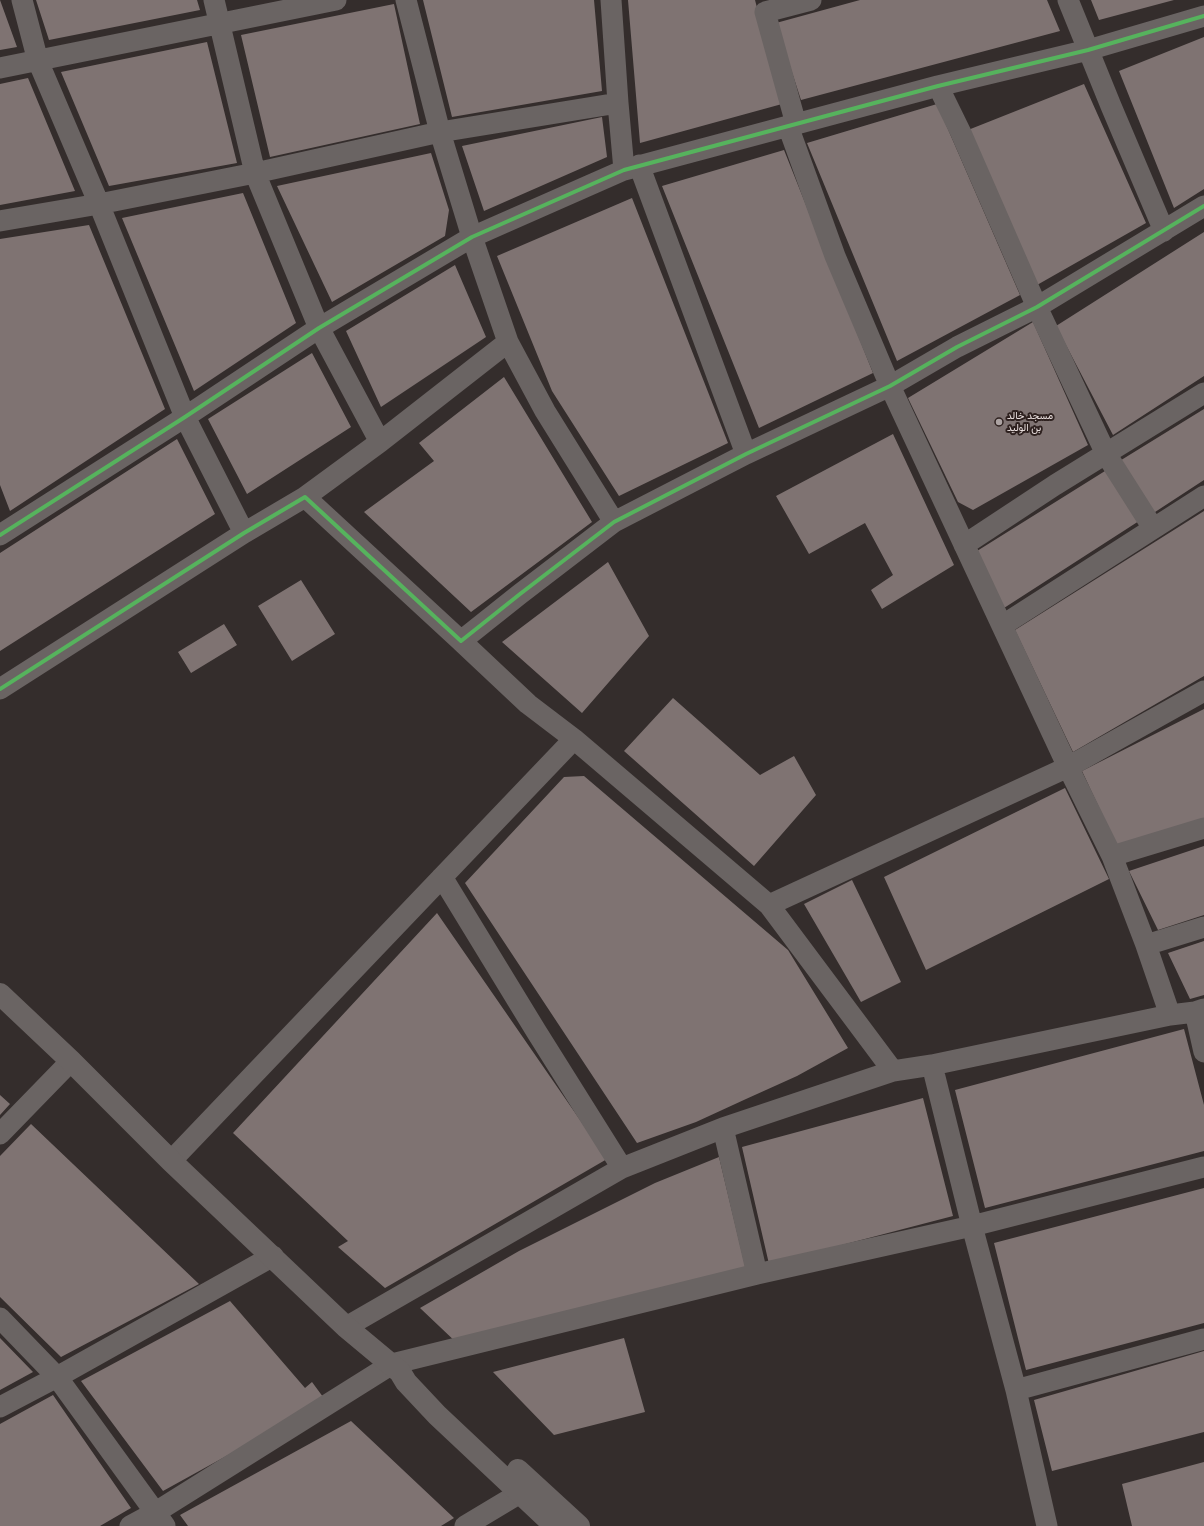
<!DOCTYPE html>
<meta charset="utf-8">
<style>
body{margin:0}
canvas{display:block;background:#342d2c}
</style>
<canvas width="1204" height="1526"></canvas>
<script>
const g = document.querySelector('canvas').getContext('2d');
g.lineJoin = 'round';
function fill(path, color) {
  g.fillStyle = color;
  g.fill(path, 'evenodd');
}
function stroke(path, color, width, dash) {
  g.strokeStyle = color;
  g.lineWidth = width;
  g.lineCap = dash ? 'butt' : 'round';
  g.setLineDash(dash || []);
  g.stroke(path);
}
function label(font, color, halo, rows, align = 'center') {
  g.font = font + ' "DM Sans",Vazirmatn,sans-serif';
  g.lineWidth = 4;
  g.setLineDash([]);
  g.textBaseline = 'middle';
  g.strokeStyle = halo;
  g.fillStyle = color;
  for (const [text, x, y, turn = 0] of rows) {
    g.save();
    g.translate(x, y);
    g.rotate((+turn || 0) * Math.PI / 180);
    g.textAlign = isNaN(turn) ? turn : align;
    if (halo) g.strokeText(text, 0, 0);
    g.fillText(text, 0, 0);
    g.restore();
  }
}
const building = new Path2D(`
 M0,0L17,47L0,50Z
 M36,0H197L200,10L49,40Z
 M423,0H594L602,91L452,117Z
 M628,0H755L782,104L640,143Z
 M860,0H1047L1060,31L801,100L776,23Z
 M1091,0H1174L1099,20Z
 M394,4L420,124L270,157L241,35Z
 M1204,37V189L1174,208L1119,71Z
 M207,42L237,163L109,186L61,72Z
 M28,78L75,191L0,205V84Z
 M1084,84L1146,223L1037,285L968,130Z
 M937,104L1020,295L897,361L807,143Z
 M602,117L607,157L484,211L462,146Z
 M784,150L873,373L759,428L662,186Z
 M431,153L449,210L445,236L332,302L277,186Z
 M243,193L296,323L194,391L122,218Z
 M632,198L728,443L619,496L552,391L497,256Z
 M89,225L165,409L10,511L0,485V239Z
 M1204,232V376L1113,435L1056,326Z
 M455,265L486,337L381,407L346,331Z
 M1033,322L1088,445L973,510L958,502L908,398Z
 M312,353L351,427L247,494L208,419Z
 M504,377L592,522L471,612L364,512L434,461L419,443Z
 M1204,409V480L1152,514L1118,462Z
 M893,434L954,565L882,609L871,590L893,575L865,523L809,554L776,496Z
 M177,439L215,514L0,651V553Z
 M1105,471L1139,521L1004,608L977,551Z
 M1204,511V676L1073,752L1015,630Z
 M608,562L649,636L582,713L502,642Z
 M301,580L335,634L292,661L258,606Z
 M224,624L237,645L191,673L178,652Z
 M673,698L760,775L794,756L816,795L754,866L624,751Z
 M1204,709V819L1117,846L1082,771Z
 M584,776L788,950L848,1048L797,1076L746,1099L696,1122L637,1143L465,883L564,777Z
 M1065,788L1109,879L926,970L884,877Z
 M1204,846V915L1158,930L1129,871Z
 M852,880L901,982L861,1002L804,904Z
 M437,913L607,1159L385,1288L338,1247L348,1241L233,1133Z
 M1204,941V995L1190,999L1168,953Z
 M1184,1029L1204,1105V1151L985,1208L955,1090Z
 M0,1095L10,1104L0,1115Z
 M923,1098L953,1216L769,1264L742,1147Z
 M31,1124L199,1284L61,1357L0,1297V1156Z
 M719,1157L746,1270L459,1345L420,1308L519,1251L655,1183Z
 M1204,1188V1323L1026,1370L994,1243Z
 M230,1301L305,1388L312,1382L326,1401L163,1491L81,1381Z
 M0,1338L33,1372L0,1390Z
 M624,1338L645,1412L554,1435L493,1372Z
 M1204,1351V1432L1052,1471L1034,1400Z
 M53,1395L131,1508L100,1526H0V1424Z
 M351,1421L454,1518L441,1526H188L180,1515Z
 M1204,1462V1526H1132L1122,1484Z`);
const street = new Path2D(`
 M22,0L38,61L99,204L185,417L244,533
 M214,0L255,173L319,328L380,442
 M406,0L440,132L472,237L508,342L545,411L614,522
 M611,0L618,103L624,170
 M1068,0L1111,106L1164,231
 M0,68L336,0
 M938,86L961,133L1037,307L1106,454L1153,528
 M796,124L765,12L811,0
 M788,126L835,256L890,386L1068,767L1112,856L1146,945L1170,1015
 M639,165L746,454
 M0,221L99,204L255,173L440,132L618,103
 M305,497L380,442L508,342
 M0,535L185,417L319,328L472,237L624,170L938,86L1088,50L1204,16
 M964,545L1055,485L1204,393
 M1003,625L1204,496
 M0,689L244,533L305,497L461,641L520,594L614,522L746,454L890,386L957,347L1037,307L1204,206
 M574,739L769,905
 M1112,856L1204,828
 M442,877L536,1031L622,1168
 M1146,945L1204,927
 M1195,1012L1204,1052
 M932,1065L972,1226L1016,1390L1047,1526
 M893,1071L769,905L1068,767L1204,691
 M723,1128L757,1274
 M0,1134L71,1061
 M171,1161L574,739L528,704L461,641
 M0,1318L57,1377L165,1526
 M346,1327L622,1168L723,1128L893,1071L932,1065L1170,1015L1195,1012L1204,1009
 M1016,1390L1204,1339
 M0,1407L57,1377L273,1256
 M130,1526L156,1512L392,1364L757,1274L972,1226L1204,1167
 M465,1526L520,1493`);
const secondary = new Path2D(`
 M0,994L71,1061L171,1161L346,1327L400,1372L406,1382L437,1415L555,1526
 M518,1470L579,1526`);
const cycleway = new Path2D(`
 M0,535L185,417L319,328L472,237L624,170L938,86L1088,50L1204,16
 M0,689L244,533L305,497L461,641L520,594L614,522L746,454L890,386L957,347L1037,307L1204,206`);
const markers = [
 [999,422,4,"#aca3a2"]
];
const poiNames = [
 ["مسجد خالد",1007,416],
 ["بن الوليد",1007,428]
];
fill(building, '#7f7372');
stroke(street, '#6a6463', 21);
stroke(secondary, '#6a6463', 22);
stroke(cycleway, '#56b35d', 4);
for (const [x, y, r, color] of markers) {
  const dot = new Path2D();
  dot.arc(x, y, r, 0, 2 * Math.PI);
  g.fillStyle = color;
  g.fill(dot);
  stroke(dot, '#2e211f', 1.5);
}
label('10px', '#ece2e1', '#2e211f', poiNames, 'left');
</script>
